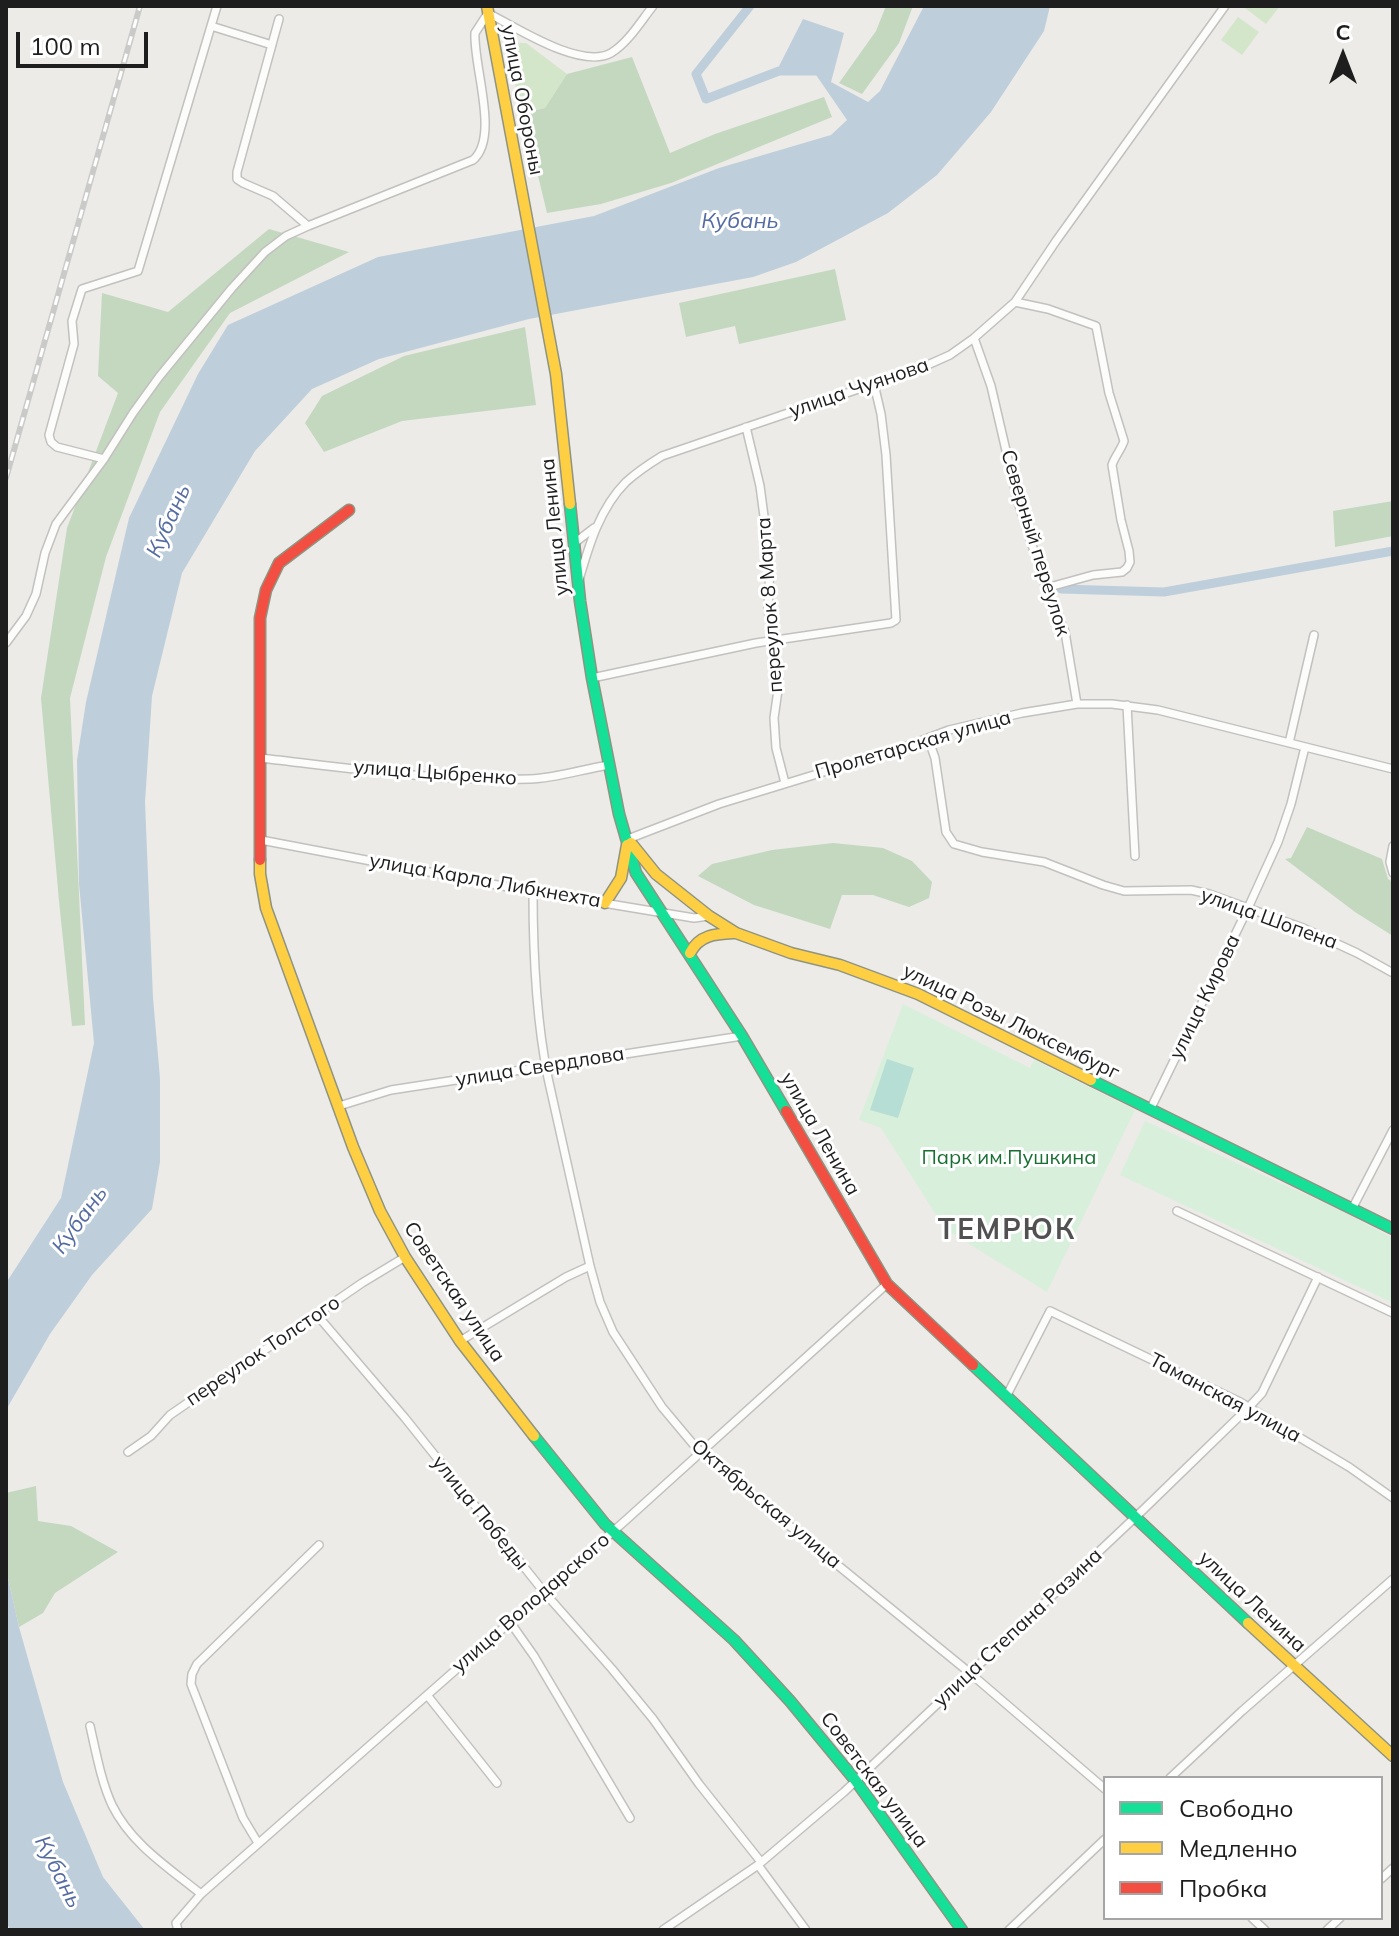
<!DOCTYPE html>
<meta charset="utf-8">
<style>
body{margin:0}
#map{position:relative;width:1399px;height:1936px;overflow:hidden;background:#ecebe7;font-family:Mulish,sans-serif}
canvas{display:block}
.frame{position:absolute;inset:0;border:8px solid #1e1e1e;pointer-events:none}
.legend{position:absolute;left:1103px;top:1776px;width:280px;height:144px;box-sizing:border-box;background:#fff;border:2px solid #a5a5a5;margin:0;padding:10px 14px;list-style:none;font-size:24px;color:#1e1e1e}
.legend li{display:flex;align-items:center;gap:16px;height:40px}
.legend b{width:40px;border:2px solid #a5a5a5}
.north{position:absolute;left:1303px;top:16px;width:80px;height:80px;-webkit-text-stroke:6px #fff;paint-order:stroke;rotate:0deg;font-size:22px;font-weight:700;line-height:32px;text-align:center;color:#1e1e1e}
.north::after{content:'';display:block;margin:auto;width:28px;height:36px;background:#1e1e1e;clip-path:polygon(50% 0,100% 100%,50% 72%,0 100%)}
.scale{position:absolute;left:16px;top:32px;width:132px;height:36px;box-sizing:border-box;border:4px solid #1e1e1e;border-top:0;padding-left:10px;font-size:24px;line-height:28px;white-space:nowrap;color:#1e1e1e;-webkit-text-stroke:6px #fff;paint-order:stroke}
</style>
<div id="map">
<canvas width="1399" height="1936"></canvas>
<div class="frame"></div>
<ul class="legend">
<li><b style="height:10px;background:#16e098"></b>Свободно</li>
<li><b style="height:10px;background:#ffcf43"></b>Медленно</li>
<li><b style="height:10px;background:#f24e42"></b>Пробка</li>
</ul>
<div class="north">С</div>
<div class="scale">100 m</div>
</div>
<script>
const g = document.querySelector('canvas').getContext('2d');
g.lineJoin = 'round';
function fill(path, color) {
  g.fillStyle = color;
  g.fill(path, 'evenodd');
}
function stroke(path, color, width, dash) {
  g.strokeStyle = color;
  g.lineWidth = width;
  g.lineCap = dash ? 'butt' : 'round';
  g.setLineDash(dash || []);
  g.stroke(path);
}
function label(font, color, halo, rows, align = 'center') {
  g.font = font + ' Mulish,sans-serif';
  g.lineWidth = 6;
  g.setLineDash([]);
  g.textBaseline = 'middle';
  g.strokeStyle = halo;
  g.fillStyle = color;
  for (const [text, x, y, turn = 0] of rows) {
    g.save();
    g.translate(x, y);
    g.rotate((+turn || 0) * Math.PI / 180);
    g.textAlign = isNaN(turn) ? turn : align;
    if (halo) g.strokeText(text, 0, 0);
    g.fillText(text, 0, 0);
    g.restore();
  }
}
const grass = new Path2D(`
 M1246,6H1280L1266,24L1245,8Z
 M1238,17L1259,32L1242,55L1221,40Z
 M504,43H526L567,74L545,108L523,113Z`);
const forest = new Path2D(`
 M886,6H913L899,43L862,94L839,83L876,31Z
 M632,57L670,153L715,134L824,97L832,117L671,183L601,204L547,213L523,113L545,108L567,74Z
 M269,229L349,252L230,313L160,412L106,557L70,698L85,1025L72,1026L59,901L41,698L67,528L118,393L98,376L102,293L168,312Z
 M835,269L846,320L739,344L735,326L686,337L679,303Z
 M525,327L536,405L402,421L324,452L305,423L322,396L404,356Z
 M1393,501V536L1335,547L1333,511Z
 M1307,827L1382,859L1388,879L1393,882V936L1355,912L1285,859L1291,858Z
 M833,843L883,848L912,861L932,882L929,898L909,907L873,895H842L830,929L754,905L698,876L712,864L772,850Z
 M36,1486L38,1521L71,1526L118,1552L55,1593L43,1613L19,1627L6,1569V1493Z`);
const park = new Path2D(`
 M903,1004L1030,1068L1034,1060L1135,1110L1047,1292L945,1229L881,1128L859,1120Z
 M1145,1121L1337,1209L1393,1238V1303L1120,1175Z`);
const pitch = new Path2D(`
 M887,1059L914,1068L898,1118L870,1110Z`);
const water = new Path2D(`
 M924,6H1050L1044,31L991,112L937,175L888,213L796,262L753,277L529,319L379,359L312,389L255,451L182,573L152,696L145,802L153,998L160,1078V1162L152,1209L92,1275L50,1334L6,1410V1283L61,1198L94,1043L79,884L77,760L86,702L129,518L198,374L228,325L378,257L594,216L719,168L831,135L847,120L814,72H776L803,19L844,33L831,82L868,102L880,91Z
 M6,1569L19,1627L63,1782L103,1877L145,1930H11L6,1923Z`);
const canal = new Path2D(`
 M750,6L696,74L706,99L779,71H816
 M1061,589L1164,592L1393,551`);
const street = new Path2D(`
 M279,19L237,172V179L243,183L273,196L308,226
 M211,26L272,45
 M1015,302L1048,309L1096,326L1109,393L1124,441C1121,450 1115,456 1112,465L1121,520L1129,551L1130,562L1127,568L1122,572L1093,575L1046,588
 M974,338L991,386L1018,502L1046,588L1065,632L1077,704
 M746,427L760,486L767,539L770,566L768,609L779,683L774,718L776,748L785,783
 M104,459L57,447L51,442L49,435L74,344L72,321L82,289L138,271L217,6
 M573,544L594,528
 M579,580C589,545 600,508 626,482C637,472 649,464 662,456L923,367L950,355L974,338L1015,302L1056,241L1225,6
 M6,643L26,616L36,594L45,553L56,524L104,459L133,413L159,377L232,288L265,252L286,236L308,226L473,160C500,137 473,66 475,33L488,13C515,27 581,70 611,53C628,43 641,21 653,6
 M592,678L756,643L891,623L896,620L886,455L881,414L874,384
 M1127,705L1135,856
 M928,738L935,758L946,832L954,844L982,852L1044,862L1103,885L1124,891L1191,890L1209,894L1303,928L1357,953L1393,973
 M1289,743L1314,635
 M260,758C349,768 440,782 530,779C557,778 583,769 609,765
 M628,839L719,804L902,748L949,730L1022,713L1077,704H1112L1158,710L1393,769
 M261,840L513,888L694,918L709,916
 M1393,846L1390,862L1393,873
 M533,891C533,952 536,1019 548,1078L590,1266L600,1302L613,1332L662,1407L693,1444L710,1461L970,1673L1105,1789
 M339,1106L391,1090L742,1036
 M1150,1110L1248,908L1278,842L1291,804L1305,747
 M1352,1209L1393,1130
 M1177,1211L1393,1313
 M317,1315L405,1418L544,1592L612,1669L653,1719L699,1784L761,1862
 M460,1341L566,1277L590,1266
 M1006,1397L1050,1311L1240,1402L1349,1467L1393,1498
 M128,1452L151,1436L170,1415L362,1283L405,1257
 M510,1622L534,1656L630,1818
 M427,1695L497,1783
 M90,1726C96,1752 101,1781 112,1805C131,1844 169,1868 201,1894
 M1170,1778L1242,1711L1393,1579
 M258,1843L243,1818L191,1684L192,1674L197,1664L319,1545
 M758,1865L806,1930
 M1381,1879L1393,1868
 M1252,1918L1265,1930
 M178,1930L176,1923L201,1894L626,1520L887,1284
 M663,1930L758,1865L844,1792L1144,1509L1249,1407L1262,1393L1318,1277
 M1009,1930L1105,1839
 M1327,1930L1340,1918`);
const fast = new Path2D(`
 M570,504L580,601L592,678L619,814L636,873L742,1036L786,1111
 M1091,1080L1393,1229
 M973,1365L1248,1623
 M534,1436L605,1524L734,1640L790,1701L856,1781L962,1930`);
const slow = new Path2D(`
 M487,6L556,374L570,504
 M631,843L656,874L709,916L736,933L791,953L840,965L918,994L1091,1080
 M260,860V874L266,908L353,1147L380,1211L405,1257L460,1341L534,1436
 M605,903L621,878L627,845
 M690,953C700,934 716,934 736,933
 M1248,1623L1393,1756`);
const jam = new Path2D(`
 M260,860V618L266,590L279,563L349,510
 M786,1111L887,1284L973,1365`);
const rail = new Path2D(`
 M6,478L140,6`);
const streetNames = [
 ["улица Обороны",522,100,79],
 ["улица Чуянова",859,388,-19],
 ["улица Ленина",555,527,-96],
 ["Северный переулок",1035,543,73],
 ["переулок 8 Марта",770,605,-94],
 ["Пролетарская улица",913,745,-16],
 ["улица Цыбренко",435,773,4],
 ["улица Карла Либкнехта",485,881,10],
 ["улица Шопена",1269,919,20],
 ["улица Кирова",1205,997,-64],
 ["улица Розы Люксембург",1011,1022,26],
 ["улица Свердлова",540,1067,-9],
 ["улица Ленина",820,1134,60],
 ["Советская улица",454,1292,56],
 ["переулок Толстого",263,1351,-34],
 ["Таманская улица",1225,1398,28],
 ["Октябрьская улица",766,1504,40],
 ["улица Победы",480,1513,51],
 ["улица Ленина",1252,1602,43],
 ["улица Володарского",531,1603,-41],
 ["улица Степана Разина",1018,1628,-43],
 ["Советская улица",874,1780,53]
];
const parkNames = [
 ["Парк им.Пушкина",1009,1158]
];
const waterNames = [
 ["Кубань",740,221],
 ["Кубань",169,521,-66],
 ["Кубань",80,1220,-54],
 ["Кубань",58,1872,63]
];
const districtNames = [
 ["ТЕМРЮК",1007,1231]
];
fill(grass, '#d3e6c9');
fill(forest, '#c3d8bf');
fill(park, '#d8efdc');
fill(pitch, '#b7ded5');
fill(water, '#becfdb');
stroke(canal, '#becfdb', 9);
stroke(street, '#c2c1bf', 10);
stroke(fast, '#8e9481', 13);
stroke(slow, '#8e9481', 13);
stroke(jam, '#8e9481', 13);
stroke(street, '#fcfcfb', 7);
stroke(fast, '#16e098', 10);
stroke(slow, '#ffcf43', 10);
stroke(jam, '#f24e42', 10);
stroke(rail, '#cacac9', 6);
stroke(rail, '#fff', 3, [9]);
label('20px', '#1e1e1e', '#fff', streetNames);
label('20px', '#186f32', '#fff', parkNames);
label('italic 22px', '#556ca2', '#fff', waterNames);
g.letterSpacing = '2px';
label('bold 28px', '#515151', '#fff', districtNames);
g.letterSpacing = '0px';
</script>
